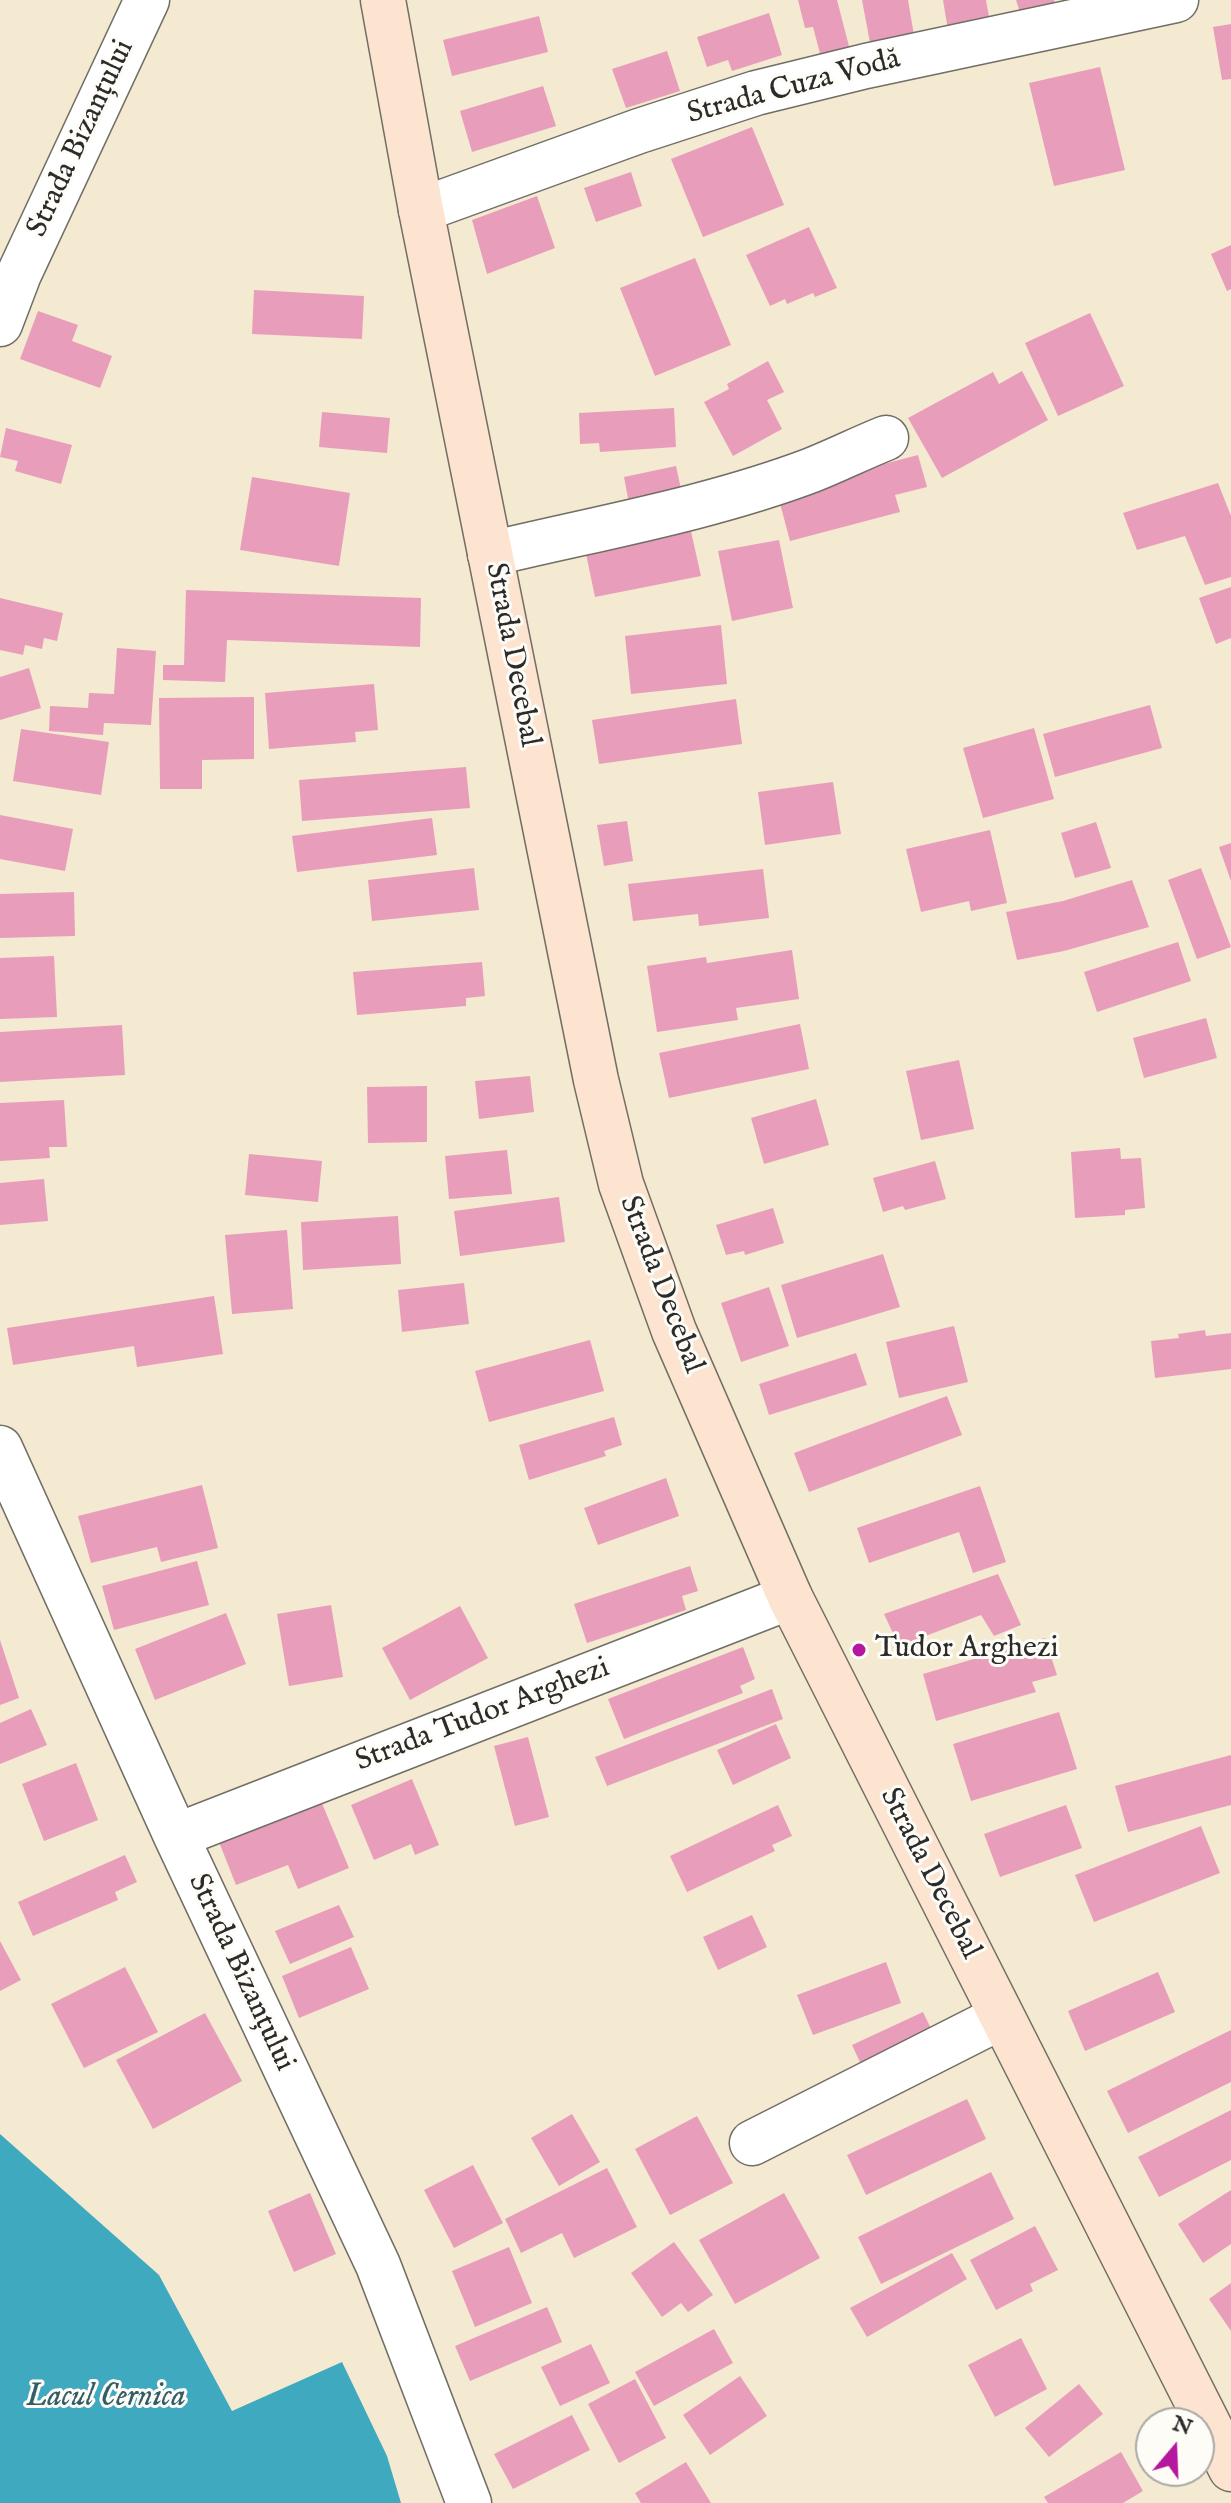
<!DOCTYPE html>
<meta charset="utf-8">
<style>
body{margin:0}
#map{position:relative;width:1231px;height:2503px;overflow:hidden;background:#f4e9d1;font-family:"IM FELL English",serif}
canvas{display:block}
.north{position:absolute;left:1135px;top:2407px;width:80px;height:80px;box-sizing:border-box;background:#fdfcf7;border:2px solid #a9a8a5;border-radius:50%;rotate:19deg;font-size:22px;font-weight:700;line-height:32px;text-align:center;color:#2b2b2b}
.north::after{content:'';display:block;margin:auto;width:28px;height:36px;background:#b5179e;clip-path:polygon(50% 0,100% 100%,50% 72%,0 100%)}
</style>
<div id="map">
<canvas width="1231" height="2503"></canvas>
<div class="north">N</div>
</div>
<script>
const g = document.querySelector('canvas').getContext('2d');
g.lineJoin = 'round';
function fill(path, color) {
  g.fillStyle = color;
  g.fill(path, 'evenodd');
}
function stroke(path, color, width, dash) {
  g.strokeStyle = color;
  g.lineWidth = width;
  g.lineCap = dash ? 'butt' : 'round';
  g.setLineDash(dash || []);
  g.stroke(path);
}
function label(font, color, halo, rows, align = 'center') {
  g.font = font + ' "IM FELL English",serif';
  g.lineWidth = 6;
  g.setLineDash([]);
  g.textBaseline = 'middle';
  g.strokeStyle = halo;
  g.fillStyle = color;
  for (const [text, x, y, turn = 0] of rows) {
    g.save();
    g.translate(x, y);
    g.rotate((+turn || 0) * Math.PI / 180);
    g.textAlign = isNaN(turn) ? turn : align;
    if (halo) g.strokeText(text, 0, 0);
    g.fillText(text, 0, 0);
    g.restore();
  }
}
const water = new Path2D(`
 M0,2134L159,2275L232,2411L342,2362L387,2456L401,2503H0Z`);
const building = new Path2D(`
 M798,0H837L851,54L822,61L813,27L805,28Z
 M862,0H908L915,41L871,48Z
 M943,0H986L991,28L949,36Z
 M1016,0H1054L1059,14L1021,15Z
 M769,13L782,55L732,71L728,60L707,67L697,37Z
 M539,16L548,52L452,76L443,40Z
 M1231,24V79L1222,80L1213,27Z
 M667,51L680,91L626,108L612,69Z
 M1100,67L1125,170L1054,186L1029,83Z
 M543,86L556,126L472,152L460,111Z
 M752,127L784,205L703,237L671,159Z
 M631,172L642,206L596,222L584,188Z
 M537,196L555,248L487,274L472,220Z
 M809,227L837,288L815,297L813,293L787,304L785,299L770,306L746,255Z
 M1231,245V289L1227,291L1211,254Z
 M695,258L731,345L655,376L620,288Z
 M254,290L364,296L362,339L252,334Z
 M38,311L78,325L72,341L112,356L100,388L20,359Z
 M1090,313L1124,386L1058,416L1025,343Z
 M768,361L784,392L767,400L782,429L733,456L704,402L729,389L727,384Z
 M1022,371L1048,420L942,478L908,418L993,372L999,384Z
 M674,408L676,447L600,452L599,443L580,444L579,413Z
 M322,412L390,418L387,453L319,447Z
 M6,428L72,445L61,484L15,471L18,461L0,457Z
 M918,455L927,487L895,495L900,512L790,541L777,492Z
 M676,466L684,503L631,514L624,477Z
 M252,477L350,493L339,566L240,550Z
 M1218,483L1231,516V577L1205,585L1185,536L1137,550L1123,513Z
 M690,527L701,576L595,597L585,549Z
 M779,540L793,608L732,621L718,551Z
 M1231,587V638L1216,644L1199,598Z
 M186,590L421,598L420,647L227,640L225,682L163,680V665H184Z
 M0,598L63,613L57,641L44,638L42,649L25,645L23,655L0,650Z
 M721,625L727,684L631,694L625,636Z
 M117,648L156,651L151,725L104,723L103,735L49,731L50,706L88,708L89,693L114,694Z
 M29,668L41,708L0,720V677Z
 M374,684L378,730L355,732L356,742L269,749L265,693Z
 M254,697V759L202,760V789H160L159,698Z
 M736,699L742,744L599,764L592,720Z
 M1150,705L1162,748L1055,777L1043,734Z
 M1034,728L1054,799L983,818L963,748Z
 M21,729L109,742L101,795L13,781Z
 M466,767L470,808L302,821L299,780Z
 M833,782L841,834L765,845L758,792Z
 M0,815L73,829L65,871L0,859Z
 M432,818L437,855L297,872L292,836Z
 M627,821L633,861L604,866L597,825Z
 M1096,822L1111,868L1075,878L1061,833Z
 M990,830L1007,903L971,911L969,901L921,912L906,849Z
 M1231,843V881L1219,847Z
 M474,868L479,910L372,921L368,880Z
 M1201,868L1231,947L1197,959L1168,880Z
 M763,869L769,918L699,926L698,914L633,921L628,884Z
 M1132,880L1149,927L1064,951L1017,960L1006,912L1063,901Z
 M74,892L75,936L0,938V894Z
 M1178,942L1191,981L1097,1012L1084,972Z
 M792,950L799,999L736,1008L738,1020L657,1032L647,966L706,957L707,963Z
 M54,956L57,1017L0,1019V958Z
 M482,962L485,996L466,998V1006L357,1015L353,972Z
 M1206,1018L1217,1058L1144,1078L1133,1038Z
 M800,1024L809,1069L669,1098L659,1053Z
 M122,1025L125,1075L0,1082V1032Z
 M959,1060L974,1129L921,1140L906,1071Z
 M530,1076L534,1112L479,1119L475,1081Z
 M427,1086V1142L368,1143L367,1087Z
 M816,1099L829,1145L764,1164L751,1118Z
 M64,1100L67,1147H49L50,1158L0,1161V1103Z
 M1120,1148L1121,1159L1141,1158L1145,1208L1125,1210V1215L1075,1218L1071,1152Z
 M507,1150L512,1194L449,1199L445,1156Z
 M249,1154L322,1161L318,1202L245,1195Z
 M935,1161L946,1199L905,1210L903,1206L883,1212L873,1178Z
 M44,1179L48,1221L0,1225V1183Z
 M559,1197L565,1242L460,1256L454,1211Z
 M773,1208L784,1243L745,1255L744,1251L726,1255L716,1225Z
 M398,1216L401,1264L303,1270L301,1222Z
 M287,1230L293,1309L232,1314L225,1235Z
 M883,1254L900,1307L797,1338L781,1285Z
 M464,1283L469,1324L402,1332L398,1290Z
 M769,1287L789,1346L741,1362L721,1303Z
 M214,1296L223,1354L137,1367L134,1346L13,1365L7,1328Z
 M954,1326L968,1382L899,1398L886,1342Z
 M1205,1330L1206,1336L1231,1333V1369L1155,1378L1151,1341L1179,1338L1178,1334Z
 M590,1340L604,1391L489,1422L475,1371Z
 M856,1353L867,1385L769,1415L759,1384Z
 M947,1396L962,1435L809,1492L794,1453Z
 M614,1417L622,1445L604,1451L606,1456L529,1480L519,1445Z
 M666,1478L679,1516L598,1545L584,1508Z
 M202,1485L218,1548L161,1562L157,1547L91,1563L78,1516Z
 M980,1486L1006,1562L973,1573L959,1532L869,1563L857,1528Z
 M197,1561L209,1605L114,1630L102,1586Z
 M690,1566L698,1591L682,1596L686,1610L587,1643L574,1604Z
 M998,1574L1021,1625L994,1636L981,1615L899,1646L884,1614Z
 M331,1605L343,1677L289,1686L277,1614Z
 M460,1606L488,1658L410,1700L382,1648Z
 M226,1613L246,1664L155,1700L135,1649Z
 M1045,1638L1057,1675L1032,1682L1036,1692L936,1721L923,1674Z
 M0,1640L19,1698L0,1705Z
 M743,1647L755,1679L740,1686L743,1693L624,1739L608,1699Z
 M772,1689L783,1719L607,1786L595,1757Z
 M31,1709L47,1745L0,1764V1723Z
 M1059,1712L1077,1769L971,1801L953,1744Z
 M776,1724L791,1758L733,1785L717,1750Z
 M528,1737L549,1817L515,1826L494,1746Z
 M1231,1755V1805L1128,1832L1115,1786Z
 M76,1763L98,1820L44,1841L22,1784Z
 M412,1779L439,1845L415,1855L411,1844L374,1860L351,1805Z
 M321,1801L349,1868L298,1889L288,1865L236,1885L219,1842Z
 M778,1805L792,1836L772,1845L775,1851L687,1892L670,1856Z
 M1066,1805L1082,1848L1000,1877L984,1834Z
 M1201,1826L1220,1873L1094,1922L1075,1875Z
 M125,1855L137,1882L115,1892L118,1900L33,1936L18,1902Z
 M339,1905L354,1937L290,1964L275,1931Z
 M752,1915L767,1947L718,1970L703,1937Z
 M0,1941L21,1980L0,1991Z
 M351,1947L369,1989L299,2018L282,1976Z
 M886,1962L901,2003L813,2035L797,1995Z
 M125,1967L158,2032L84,2068L51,2004Z
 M1158,1972L1175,2012L1085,2051L1068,2011Z
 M923,2012L937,2041L866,2075L852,2045Z
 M205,2013L242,2081L153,2129L116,2060Z
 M1231,2030V2082L1128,2133L1107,2091Z
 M967,2099L986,2139L866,2195L847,2155Z
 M1231,2110V2160L1159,2197L1138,2157Z
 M572,2114L600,2162L559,2186L531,2138Z
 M697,2116L733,2183L670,2215L635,2149Z
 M473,2165L503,2223L454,2248L424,2190Z
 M607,2168L637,2227L574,2258L562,2233L521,2253L505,2219Z
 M991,2172L1014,2219L881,2284L858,2237Z
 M1231,2190V2244L1203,2263L1178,2224Z
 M310,2193L336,2254L294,2272L268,2211Z
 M784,2193L820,2258L735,2304L699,2240Z
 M1035,2226L1058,2270L1030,2284L1033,2291L996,2310L970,2260Z
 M674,2242L713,2295L688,2312L681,2303L662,2317L631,2273Z
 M509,2247L532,2303L475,2327L452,2271Z
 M952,2253L967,2279L867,2337L850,2308Z
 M1231,2283V2331L1209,2299Z
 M547,2307L562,2342L470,2381L455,2346Z
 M714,2329L733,2363L654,2406L635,2372Z
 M1021,2338L1047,2389L995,2417L968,2365Z
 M591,2344L610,2383L560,2406L541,2367Z
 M740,2376L767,2416L710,2455L683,2415Z
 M635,2379L666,2438L619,2463L588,2404Z
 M1079,2384L1103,2414L1049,2457L1025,2428Z
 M572,2415L590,2450L513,2489L494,2454Z
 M1121,2452L1143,2491L1123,2503H1048L1044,2497Z
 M686,2462L711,2503H641L635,2493Z`);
const street = new Path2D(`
 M421,210L639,131L756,93L866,66L1176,0
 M0,324L19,274L147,0
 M490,554C598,528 709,509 812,470C837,460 861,448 886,438
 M0,1448L176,1836L378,2265L469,2503
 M176,1836L790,1597
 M752,2143L1001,2017`);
const secondary = new Path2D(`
 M383,0L421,210L596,1080L621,1184L674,1331L790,1597L1231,2469`);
const markers = [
 [859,1650,8,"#b5179e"]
];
const streetNames = [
 ["Strada Cuza Vodă",794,88,-15],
 ["Strada Bizanțului",82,139,-65],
 ["Strada Decebal",511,655,79],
 ["Strada Decebal",660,1285,69],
 ["Strada Tudor Arghezi",483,1716,-21],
 ["Strada Decebal",929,1874,63],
 ["Strada Bizanțului",240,1973,65]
];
const poiNames = [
 ["Tudor Arghezi",875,1650]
];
const waterNames = [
 ["Lacul Cernica",106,2398]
];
fill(water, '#3fa9bf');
fill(building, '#e89ebb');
stroke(street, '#716e65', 47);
stroke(secondary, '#716e65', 47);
stroke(street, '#fff', 44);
stroke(secondary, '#fde4d1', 44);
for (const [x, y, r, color] of markers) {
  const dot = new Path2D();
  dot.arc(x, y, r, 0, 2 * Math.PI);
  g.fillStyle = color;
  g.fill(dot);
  stroke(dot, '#fdfcf7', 3);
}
label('30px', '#2b2b2b', '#fdfcf7', streetNames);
label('30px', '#2b2b2b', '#fdfcf7', poiNames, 'left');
label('italic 32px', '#335d66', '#fdfcf7', waterNames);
</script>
